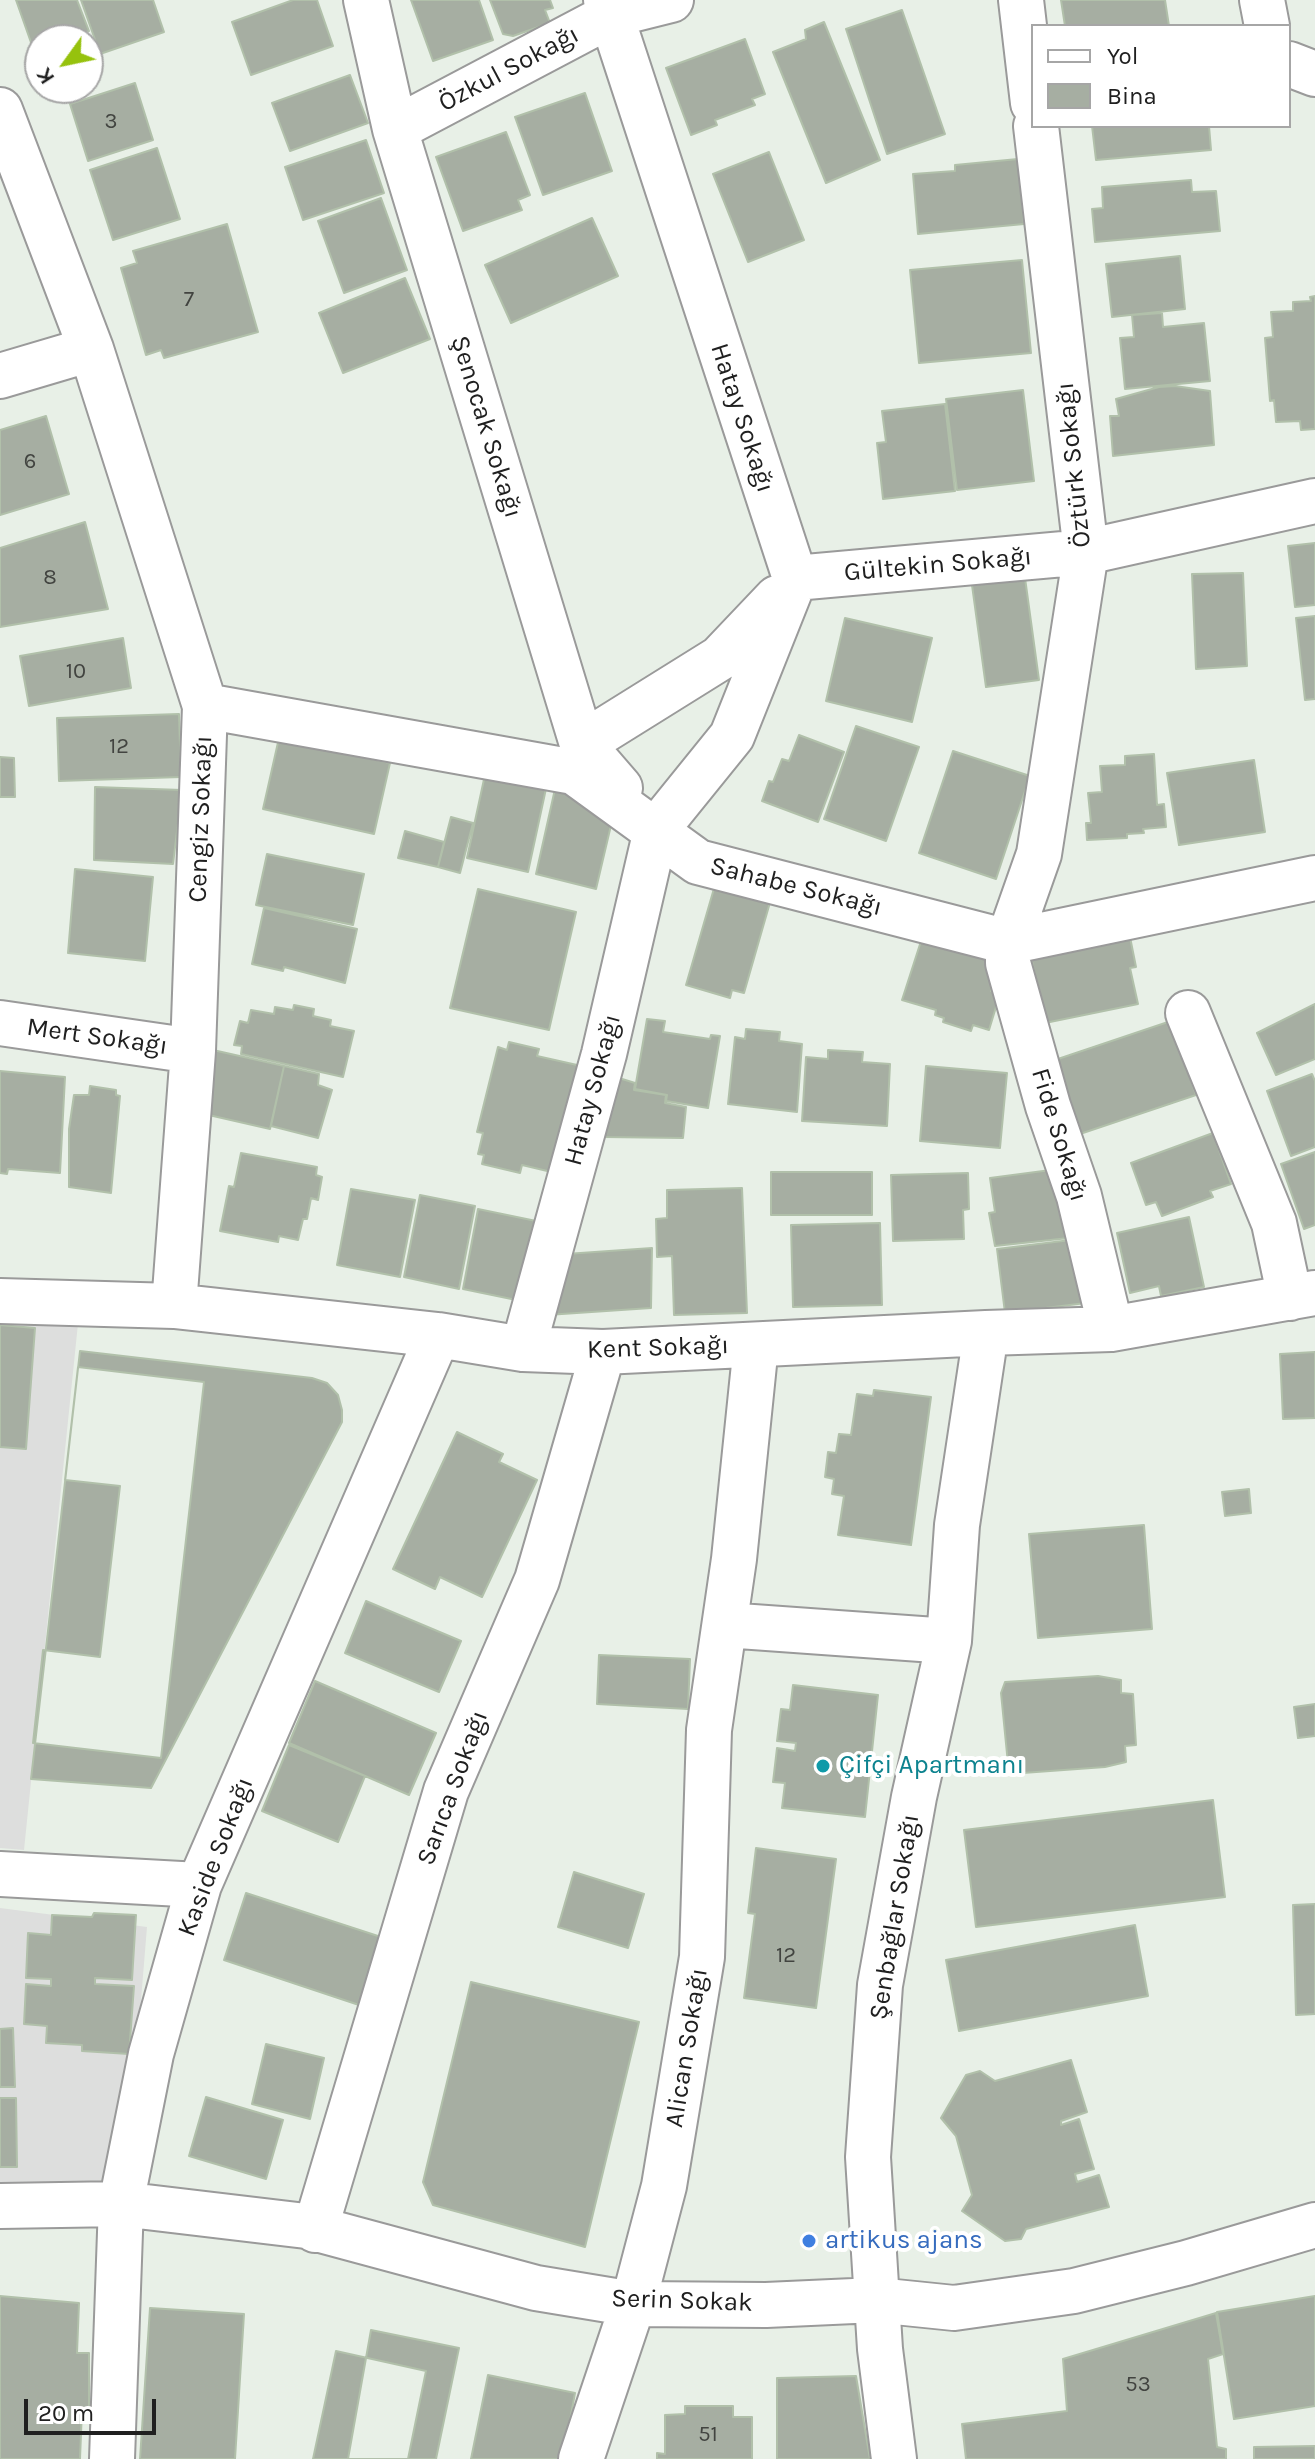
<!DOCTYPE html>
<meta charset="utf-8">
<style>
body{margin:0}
#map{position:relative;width:1315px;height:2459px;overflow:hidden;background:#e8f0e7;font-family:Karla,sans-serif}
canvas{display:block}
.legend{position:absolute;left:1031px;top:24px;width:260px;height:104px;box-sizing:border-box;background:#fff;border:2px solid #a6a6a6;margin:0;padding:10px 14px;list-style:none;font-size:24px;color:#202020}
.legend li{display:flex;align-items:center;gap:16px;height:40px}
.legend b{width:40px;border:2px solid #a6a6a6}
.north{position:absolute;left:24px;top:24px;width:80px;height:80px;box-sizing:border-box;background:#fff;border:2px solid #a6a6a6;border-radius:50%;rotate:237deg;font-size:22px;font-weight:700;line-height:32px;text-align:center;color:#202020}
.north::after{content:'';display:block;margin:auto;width:28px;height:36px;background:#96c20d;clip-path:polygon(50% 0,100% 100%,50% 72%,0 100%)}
.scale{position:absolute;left:24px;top:2399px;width:132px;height:36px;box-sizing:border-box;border:4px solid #202020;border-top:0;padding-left:10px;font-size:24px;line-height:28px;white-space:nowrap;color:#202020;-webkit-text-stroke:6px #fff;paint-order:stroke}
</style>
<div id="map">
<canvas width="1315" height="2459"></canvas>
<ul class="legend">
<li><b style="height:10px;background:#fff"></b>Yol</li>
<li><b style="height:22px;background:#a6aea2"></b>Bina</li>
</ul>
<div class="north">K</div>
<div class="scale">20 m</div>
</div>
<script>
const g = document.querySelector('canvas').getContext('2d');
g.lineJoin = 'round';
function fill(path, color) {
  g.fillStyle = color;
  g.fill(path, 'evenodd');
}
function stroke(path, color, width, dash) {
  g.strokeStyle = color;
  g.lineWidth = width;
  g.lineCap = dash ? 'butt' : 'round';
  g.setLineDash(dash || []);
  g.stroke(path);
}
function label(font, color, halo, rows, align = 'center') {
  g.font = font + ' Karla,sans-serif';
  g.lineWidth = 8;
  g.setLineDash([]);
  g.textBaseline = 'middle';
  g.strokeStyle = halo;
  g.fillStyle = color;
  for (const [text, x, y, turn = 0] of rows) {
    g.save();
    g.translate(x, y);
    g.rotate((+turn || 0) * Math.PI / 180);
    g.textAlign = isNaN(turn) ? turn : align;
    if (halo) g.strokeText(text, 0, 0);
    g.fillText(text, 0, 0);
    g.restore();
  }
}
const residential = new Path2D(`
 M80,1304L24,1850L0,1848V1309Z
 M0,1908L147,1927L126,2182L0,2190Z`);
const building = new Path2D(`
 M16,0H77L89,31L65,40H40V49L34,51Z
 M81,0H153L164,32L100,54Z
 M293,0H317L333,46L251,75L232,22Z
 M411,0H479L493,40L433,61Z
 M490,0H550L553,8L545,10L550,23L513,36L503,34Z
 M1061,0H1165L1169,26H1065Z
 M902,10L945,134L887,154L846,29Z
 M824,22L880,160L826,183L773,52L806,39L805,30Z
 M745,39L765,94L752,99L755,105L715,120L717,125L691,135L666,68Z
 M350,75L368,123L290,151L272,103Z
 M135,83L153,140L88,161L70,104Z
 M585,93L612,171L543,195L515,117Z
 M1092,126H1209L1211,150L1096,160Z
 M506,132L530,195L518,200L522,210L463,231L436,157Z
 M366,140L384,193L303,220L285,167Z
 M157,148L180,219L113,240L90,170Z
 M769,152L804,240L748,262L713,174Z
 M1018,159L1024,224L918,234L913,174L955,171V165Z
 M1191,180L1192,192L1216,191L1220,231L1095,242L1092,209L1103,208L1102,187Z
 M381,198L407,270L344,293L318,221Z
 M592,218L618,276L511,323L485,265Z
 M227,224L258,332L164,358L161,350L146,355L121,268L137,263L133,251Z
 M1180,256L1185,309L1112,317L1106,264Z
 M1022,260L1031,353L919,363L910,270Z
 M405,278L430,339L343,373L319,313Z
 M1315,296V429L1301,430L1300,421L1276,422L1274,400L1270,401L1265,338L1273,337L1271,312L1293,311V302L1311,301L1310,297Z
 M1162,313L1163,327L1204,323L1210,381L1125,389L1120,338L1134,337L1132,315Z
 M1175,386L1210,391L1214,445L1113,456L1110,416H1119L1116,399L1159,387Z
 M1023,390L1034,481L957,490L946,399Z
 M945,404L955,491L883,499L877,443L886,442L882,411Z
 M46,416L69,494L0,515V430Z
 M85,522L108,609L0,627V548Z
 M1315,543V605L1295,607L1288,546Z
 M1243,573L1247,666L1196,669L1192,574Z
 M1025,578L1039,680L986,687L972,585Z
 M1315,616V699L1305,700L1296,618Z
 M845,618L932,638L912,722L826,701Z
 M123,638L131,688L29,706L20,656Z
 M179,714L181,777L59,781L57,718Z
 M856,726L919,747L886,841L824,819Z
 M799,735L844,752L818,822L762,801L769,781L773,782L782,759L789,761Z
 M279,738L390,763L374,834L263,809Z
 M953,751L1030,776L996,879L919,853Z
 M1154,754L1157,805L1164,804L1166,827L1143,829L1144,833L1127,834V838L1087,840L1086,823H1091L1088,793L1102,792L1100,766L1125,765V756Z
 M0,757L14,758L15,797H0Z
 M1254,760L1265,832L1179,845L1167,773Z
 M486,770L547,784L528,872L467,858Z
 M95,787L182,790L173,864L94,860Z
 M555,789L616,804L596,889L536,874Z
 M451,817L473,823L460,873L438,867Z
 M405,831L444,842L438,867L398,858Z
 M267,854L364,874L353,925L256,905Z
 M75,869L153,877L145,961L68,953Z
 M715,885H775L744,993L732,990L730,998L686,985Z
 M478,889L576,912L549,1030L450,1008Z
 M264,908L357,929L345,983L284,967L283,971L252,964Z
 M1128,927L1136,967L1130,968L1138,1004L1045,1023L1029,947Z
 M922,938L1000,963L991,991L1000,994L989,1030L973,1025L971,1031L943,1022L944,1018L935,1015L936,1010L902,1000Z
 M1315,1004V1059L1276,1075L1257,1033Z
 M294,1005L314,1009L313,1016L331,1020L330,1026L354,1031L343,1077L241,1054L242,1046L234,1045L240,1021L248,1023L251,1010L274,1014L275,1007L293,1010Z
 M647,1019L665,1021L663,1032L710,1039L711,1035L720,1036L708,1108L666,1101L667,1095L635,1089Z
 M1171,1021L1196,1095L1071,1137L1046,1063Z
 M746,1029L780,1032L779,1041L802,1044L797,1112L728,1104L735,1037L745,1039Z
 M509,1042L539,1049L537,1056L586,1067L560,1174L522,1165L520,1173L482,1164L484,1155L478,1154L483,1133L477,1132L498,1047L507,1050Z
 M213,1050L284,1066L270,1129L200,1113Z
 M828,1050L863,1052L862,1062L890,1064L887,1126L802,1121L806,1057L828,1059Z
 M284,1066L319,1074L318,1085L332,1090L318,1138L271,1126Z
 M926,1066L1007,1073L1000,1148L920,1141Z
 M0,1071L65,1077L60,1173L8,1169L7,1174L0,1173Z
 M1312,1074L1315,1081V1147L1291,1156L1267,1091Z
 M619,1078L635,1083L634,1090L666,1095L665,1103L686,1107L683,1138L604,1137Z
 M90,1086L116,1090V1095L120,1096L111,1193L69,1187V1129L74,1095H89Z
 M1213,1133L1231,1184L1210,1191L1213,1197L1162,1216L1156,1202L1146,1205L1131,1163Z
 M1315,1152V1225L1304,1229L1281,1164Z
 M241,1153L317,1167L316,1175L322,1177L318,1200L311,1198L307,1219H303L298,1240L279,1236L278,1242L220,1231L229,1186L234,1187Z
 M1066,1168L1078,1237L995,1246L989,1213L995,1212L990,1178Z
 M771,1172H872V1215H771Z
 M968,1173L969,1209L963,1210L964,1239L893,1241L891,1175Z
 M742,1188L747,1313L674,1315L672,1256L657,1257L656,1219L667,1218V1190Z
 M351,1189L415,1200L400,1277L337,1265Z
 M420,1195L475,1206L459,1289L404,1277Z
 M478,1209L541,1222L526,1302L463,1289Z
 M1189,1217L1204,1287L1161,1296L1159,1286L1130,1293L1117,1233Z
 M880,1223L882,1305L793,1307L791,1225Z
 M1079,1239L1086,1303L1005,1313L997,1249Z
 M652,1248L651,1308L547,1315L566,1254Z
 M0,1325L35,1328L26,1449L0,1447Z
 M80,1351L312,1378L327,1383L338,1395L342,1410V1422L151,1788L31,1779Z
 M1315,1352V1418L1283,1419L1280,1354Z
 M78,1367L204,1382L161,1758L33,1743L43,1650L100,1657L120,1486L65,1480Z
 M874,1390L931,1397L911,1545L838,1535L844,1496L832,1494L834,1479L825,1477L828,1452L836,1453L839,1434L851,1435L857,1394L873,1396Z
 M457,1432L503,1454L499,1462L537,1480L482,1597L440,1577L435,1589L393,1569Z
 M1249,1489L1251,1513L1225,1516L1222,1492Z
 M1144,1525L1152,1629L1038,1638L1029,1534Z
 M366,1601L461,1641L439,1692L345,1653Z
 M599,1655L690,1659L688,1709L597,1704Z
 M1098,1676L1121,1680V1693L1133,1694L1136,1745L1125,1746L1126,1762L1105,1767L1009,1774L1001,1693L1005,1682Z
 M315,1681L436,1733L409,1795L289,1743Z
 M793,1685L878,1695L865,1817L782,1808L785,1783L773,1782L777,1748L795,1751L796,1743L777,1741L781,1709L790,1710Z
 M1315,1704V1736L1298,1738L1294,1707Z
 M289,1745L365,1776L338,1842L262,1811Z
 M1213,1800L1225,1897L976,1927L964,1830Z
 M756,1848L836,1859L816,2008L744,1998L755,1914L748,1913Z
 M574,1872L644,1894L628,1948L558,1927Z
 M246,1893L381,1937L359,2005L224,1960Z
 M1315,1904V2014L1296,2015L1293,1905Z
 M94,1913L136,1915L132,1980L95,1978V1984L134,1986L129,2054L82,2051V2045L46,2043L47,2026L24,2024L26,1984L51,1986V1979L26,1978L28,1933L51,1935L52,1915L92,1917Z
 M1135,1925L1148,1996L959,2031L946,1960Z
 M471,1982L639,2022L585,2247L433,2205L423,2182Z
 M13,2028L15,2087H0V2029Z
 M266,2044L324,2058L310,2119L252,2104Z
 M1071,2060L1087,2112L1061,2121V2125L1079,2119L1094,2169L1075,2174L1077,2182L1099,2175L1109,2207L1026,2229L1021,2239L1005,2241L962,2211L972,2195L956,2136L941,2118L966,2075L980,2071L995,2081Z
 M206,2097L283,2120L266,2179L189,2156Z
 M0,2098H16L17,2167H0Z
 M0,2296L79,2303L77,2353H89V2409H82L80,2459H0Z
 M1315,2296V2406L1234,2419L1217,2312Z
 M150,2308L244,2314L235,2459H140Z
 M1216,2313L1223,2354L1208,2359L1217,2447L1226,2449V2459H966L962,2424L1067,2411L1063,2359Z
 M371,2330L459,2348L436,2459H348Z
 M336,2351L426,2371L408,2459H313Z
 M488,2375L575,2393L563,2459H471Z
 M856,2376L870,2459H777V2378Z
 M685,2406H733V2417H752V2459H657V2453L665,2454V2415L685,2414Z
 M1315,2446V2459H1254V2447Z`);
const minor = new Path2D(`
 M366,0L395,129L582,744L620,788
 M606,0L795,578
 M1021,0L1033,103
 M1262,0L1267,26
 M1289,64L1315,74
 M0,110L91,349L205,706L193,1051L174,1306
 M1036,126L1086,552L1039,854L1008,942V963L1048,1106L1079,1196L1111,1329
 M395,129L611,15L671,0
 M0,376L91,349
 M795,578L1086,552L1315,501
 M205,706L574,772L698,862L1008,942L1315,878
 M582,744L720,658L777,598
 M1188,1013L1274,1223L1290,1298
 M0,1023L193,1051
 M0,1301L174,1306L438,1335L523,1349L603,1352L986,1333L1111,1329L1315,1293
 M523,1349L604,1054L656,830L732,736L795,578
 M725,1625L949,1641
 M0,1874L199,1885
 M0,2206L121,2204L306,2226L536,2288L633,2304L766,2305L876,2300L954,2308L1074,2291L1186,2263L1315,2225
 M315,2230L446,1791L537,1580L603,1352
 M112,2459L121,2204L151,2054L199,1885L438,1335
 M581,2459L633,2304L664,2186L702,1957L709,1730L734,1559L756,1345
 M894,2459L880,2349L868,2157L880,1985L914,1797L949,1641L957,1525L986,1333`);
const markers = [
 [823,1766,8,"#0f9aa8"],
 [809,2241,8,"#3f7fe0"]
];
const numberNames = [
 ["3",111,122],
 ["7",189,300],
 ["6",30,462],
 ["8",50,578],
 ["10",76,672],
 ["12",119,747],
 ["12",786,1956],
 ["53",1138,2385],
 ["51",708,2435]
];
const streetNames = [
 ["Özkul Sokağı",509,69,-28],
 ["Hatay Sokağı",742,418,72],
 ["Şenocak Sokağı",486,427,73],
 ["Öztürk Sokağı",1074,465,-96],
 ["Gültekin Sokağı",938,565,-5],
 ["Cengiz Sokağı",201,819,-88],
 ["Sahabe Sokağı",796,887,14],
 ["Mert Sokağı",97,1037,8],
 ["Hatay Sokağı",593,1090,-75],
 ["Fide Sokağı",1059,1135,73],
 ["Kent Sokağı",658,1348,-2],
 ["Sarıca Sokağı",453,1788,-70],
 ["Kaside Sokağı",216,1857,-69],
 ["Şenbağlar Sokağı",895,1917,-81],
 ["Alican Sokağı",687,2048,-81],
 ["Serin Sokak",682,2301,2]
];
const cultureNames = [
 ["Çifçi Apartmanı",839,1766]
];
const shopNames = [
 ["artikus ajans",825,2241]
];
fill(residential, '#dddedd');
fill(building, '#a6aea2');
stroke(building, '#b1c0aa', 2);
stroke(minor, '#9a9a9a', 48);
stroke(minor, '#fff', 44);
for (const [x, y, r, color] of markers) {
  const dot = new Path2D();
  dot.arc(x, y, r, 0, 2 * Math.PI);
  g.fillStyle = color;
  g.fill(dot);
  stroke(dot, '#fff', 3);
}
label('22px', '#424440', null, numberNames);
label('26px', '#202020', '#fff', streetNames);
label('26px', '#0d838f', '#fff', cultureNames, 'left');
label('26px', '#366cbe', '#fff', shopNames, 'left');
</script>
